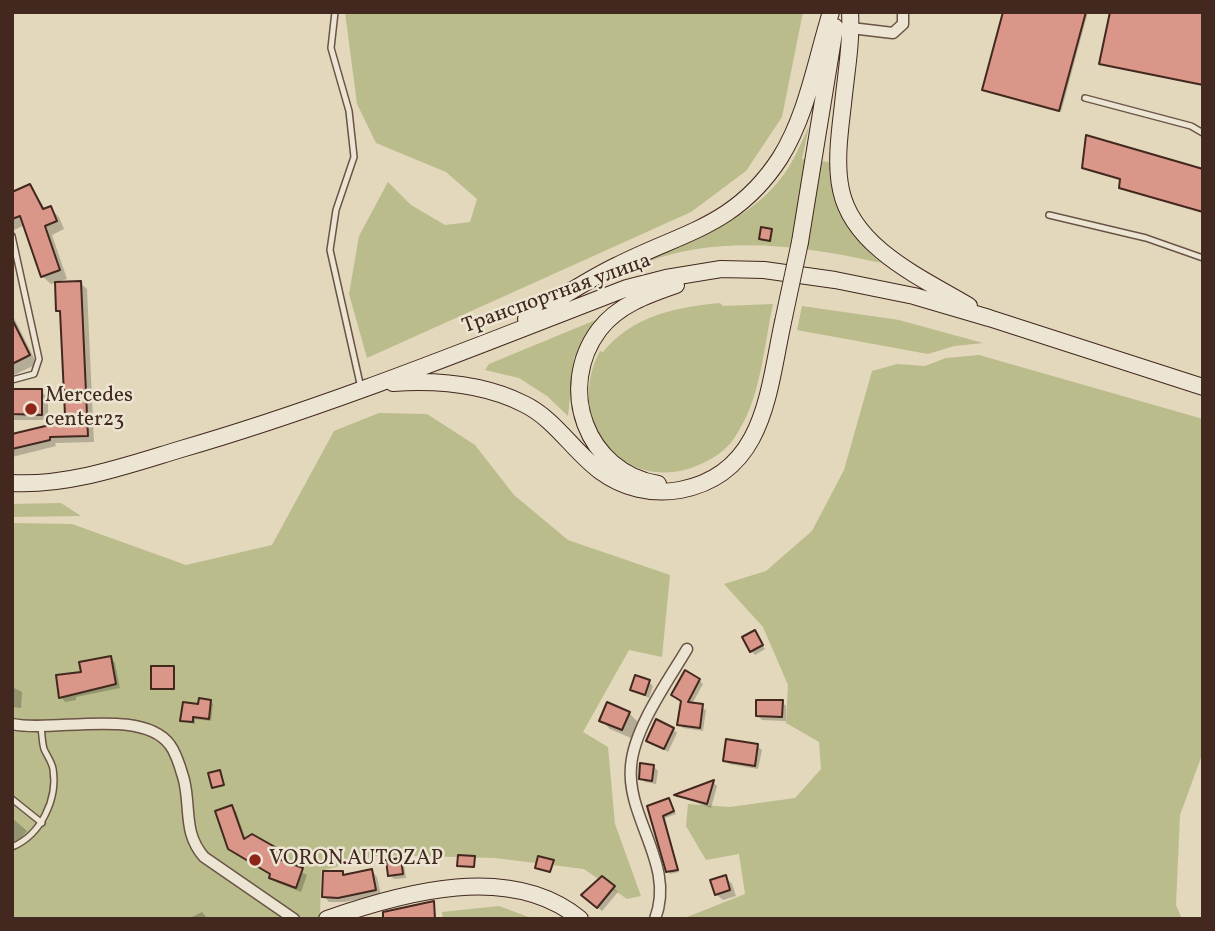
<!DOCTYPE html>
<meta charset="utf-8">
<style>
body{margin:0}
#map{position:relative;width:1215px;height:931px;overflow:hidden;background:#e3d7bc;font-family:Vollkorn,serif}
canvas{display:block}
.frame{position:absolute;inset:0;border:14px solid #42281e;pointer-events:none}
</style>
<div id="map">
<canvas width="1215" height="931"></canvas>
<div class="frame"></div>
</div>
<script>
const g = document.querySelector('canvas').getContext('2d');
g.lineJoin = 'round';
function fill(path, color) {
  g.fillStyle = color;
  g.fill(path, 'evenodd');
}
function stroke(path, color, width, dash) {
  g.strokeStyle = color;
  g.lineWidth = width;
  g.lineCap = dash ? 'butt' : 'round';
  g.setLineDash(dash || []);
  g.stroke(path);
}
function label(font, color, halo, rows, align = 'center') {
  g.font = font + ' Vollkorn,serif';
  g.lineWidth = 5;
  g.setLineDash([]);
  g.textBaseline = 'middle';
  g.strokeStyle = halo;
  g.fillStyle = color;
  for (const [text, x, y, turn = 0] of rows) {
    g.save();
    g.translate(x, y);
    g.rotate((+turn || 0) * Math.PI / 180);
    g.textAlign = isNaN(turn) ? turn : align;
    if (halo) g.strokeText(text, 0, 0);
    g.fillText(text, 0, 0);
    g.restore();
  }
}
const green = new Path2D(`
 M345,12H803L782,117L746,171L691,212L367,358L349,294L359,236L388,182L411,205L445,225L470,222L477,199L446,172L376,143L357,104Z
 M809,126L802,159L838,163C846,206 845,233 881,263C804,246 723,234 647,262L646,260C697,239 760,216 790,165C797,153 803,139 809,126Z
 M720,303L723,306L773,304C764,346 761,396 738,432C730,447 718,456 703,463C627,500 562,422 600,351L603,352C632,316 676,307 720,303Z
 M802,306L899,320L983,343L954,346L928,354L797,330Z
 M598,319L600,320L574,358L568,416L547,396L519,378L485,370L489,364Z
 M979,355L1203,419V752L1180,815L1176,905L1182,919H682L745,894L739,854L706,860L686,826L688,804L730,807L795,798L821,769L819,742L786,723L788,685L763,627L724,584L766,571L812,531L844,470L872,371L897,364L925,366L946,358Z
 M379,413L427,414L475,445L514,495L568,540L670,575L662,657L629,650L583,732L608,747L615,824L641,896L627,899L584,869L495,858L380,855L321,871L320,919H12V523L72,524L186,565L272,545L334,431Z
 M61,503L81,516L12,517V504Z
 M499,906L534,919H443L442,912Z`);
const shadow = new Path2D(`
 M1005,12H1088L1061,112L983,89Z
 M1203,12V85L1101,64Z
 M30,186L46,210L50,208L59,217L64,229L52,235L67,279L51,284L42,276L25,225L12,231V194Z
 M80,283L87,289L93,421H89L93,425L94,442L55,443L56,446L12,457V436L74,421L66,414L62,315L58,311Z
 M12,314L37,364L14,375L12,373Z
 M12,391H41L48,398V420H12Z
 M755,633L765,649L755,655L751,651Z
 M111,658L115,663L120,688L76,697V700L65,702L61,697L83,674Z
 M699,680L703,684L692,704L706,710L703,731L683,728L679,724L683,702L673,695Z
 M649,682L653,686L649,698L632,690Z
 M12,687L22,692L21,708L12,707Z
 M210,701L213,704L211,721L195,719V724L182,721Z
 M782,702L786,706V721L762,720L758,716Z
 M629,713L638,722L631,738L610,729L601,720Z
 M673,729L677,733L668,752L648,740Z
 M757,746L762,750L758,769L729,764L725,760Z
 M654,767L658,771L656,784L645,782L641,778Z
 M713,782L717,786L711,808L678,796Z
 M669,800L676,814L665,818L679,872L670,874L649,807Z
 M231,807L236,811L246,840L252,836L274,849L279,854L276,860L307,875L301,892L276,882L272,875L235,853Z
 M12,818L27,831L13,847H12Z
 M400,860L404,864L406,878L394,879L390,875Z
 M372,871L377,877L381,895L344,902H329L324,896L342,873L345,876Z
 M725,877L732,884L736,896L723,900L716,894Z
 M602,878L618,892L602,911L588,899Z
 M202,912L208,919H188Z`);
const building = new Path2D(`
 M1003,12H1086L1059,111L982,90Z
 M1110,12H1203V85L1099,64Z
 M1086,135L1203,169V212L1119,188L1120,179L1082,168Z
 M30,184L43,209L51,206L57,221L45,226L60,270L41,277L20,216L12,219V192Z
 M761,227L772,229L770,241L759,239Z
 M81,281L87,415H65L60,311H56L55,282Z
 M12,319L30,355L12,364Z
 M12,389H42V415L12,414Z
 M87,416L88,436L50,437V440L12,449V434Z
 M755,630L763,645L750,652L742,637Z
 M111,656L116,684L59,698L56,675L81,672L79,662Z
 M151,666H174V689H151Z
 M685,670L700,679L688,702L703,704L700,728L677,725L681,701L671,695Z
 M635,675L650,680L645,695L630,690Z
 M199,698L211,700L209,719L193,717V722L180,721L183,702L198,704Z
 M756,700H783L782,717L756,716Z
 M607,702L630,712L622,730L599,721Z
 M656,719L674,728L664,749L646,741Z
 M726,739L758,744L755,766L723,761Z
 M640,763L654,765L652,781L639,779Z
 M220,770L224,785L212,788L208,773Z
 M714,780L707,804L674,795Z
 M669,798L674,811L663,816L678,870L666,872L647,806Z
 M232,805L244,839L252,834L275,847L271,856L303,868L296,888L269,878L270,874L228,849L215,811Z
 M458,855L475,856L474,867L457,866Z
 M538,856L554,860L550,872L535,868Z
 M401,858L403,874L388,876L386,860Z
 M372,869L376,890L338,898L322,897L323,871H343V875Z
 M726,875L730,890L715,895L710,880Z
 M602,876L615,886L597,908L581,895Z
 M434,901L435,919H383V912Z`);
const lane = new Path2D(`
 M335,12L331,48L349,111L354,157L336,210L330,250L361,388
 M1085,98L1191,126L1203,133
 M1049,215L1146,238L1203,258
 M12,236L39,359L34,374L12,380
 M12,799L42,823
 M12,847C41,835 58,799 53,769C52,762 47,756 44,749C42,742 42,734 41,727`);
const street = new Path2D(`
 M851,28L893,33L903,24V12
 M12,724C53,733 142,707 170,745C177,754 181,770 184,780C191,809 183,833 204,857L294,919
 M655,919C676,865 626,818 631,766C634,728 668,681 687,649`);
const secondary = new Path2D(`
 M850,12C852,42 846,73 843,104C840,130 835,163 841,190C853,248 922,278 969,306
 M800,242L835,27
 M526,319C556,301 586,280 618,265C683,232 736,226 780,158C807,115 816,60 831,12
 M393,383C437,380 484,384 524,404C555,419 573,451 600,471C623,488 651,495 680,490C765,474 768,391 783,322
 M12,483C68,486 125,466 178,450C331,406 479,345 627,288L666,278L721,269L764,270L835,280L914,296L989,318L1203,387
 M658,484C586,472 556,388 599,330C618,305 647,295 676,285
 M327,919C404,892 511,862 580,919`);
const secondaryBridge = new Path2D(`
 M783,322L800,242`);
const markers = [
 [31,409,7,"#8f2418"],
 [255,860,7,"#8f2418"]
];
const streetNames = [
 ["Транспортная улица",557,295,-20]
];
const poiNames = [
 ["Mercedes",45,397],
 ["center23",45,421],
 ["VORON.AUTOZAP",269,860]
];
fill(green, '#babc8c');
fill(shadow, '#0003');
fill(building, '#da9688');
stroke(building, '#42281e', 2);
stroke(lane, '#6a5446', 8);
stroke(street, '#6a5446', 13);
stroke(secondary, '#42281e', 18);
stroke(lane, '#ede5d3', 5);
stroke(street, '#ede5d3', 10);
stroke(secondary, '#ede5d3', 16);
stroke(secondaryBridge, '#42281e', 18, []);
stroke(secondaryBridge, '#ede5d3', 16);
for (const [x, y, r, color] of markers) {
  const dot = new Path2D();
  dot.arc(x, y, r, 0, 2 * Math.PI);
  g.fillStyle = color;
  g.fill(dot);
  stroke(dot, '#ede5d3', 2.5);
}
label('21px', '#42281e', '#ede5d3', streetNames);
label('21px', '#42281e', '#ede5d3', poiNames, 'left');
</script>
